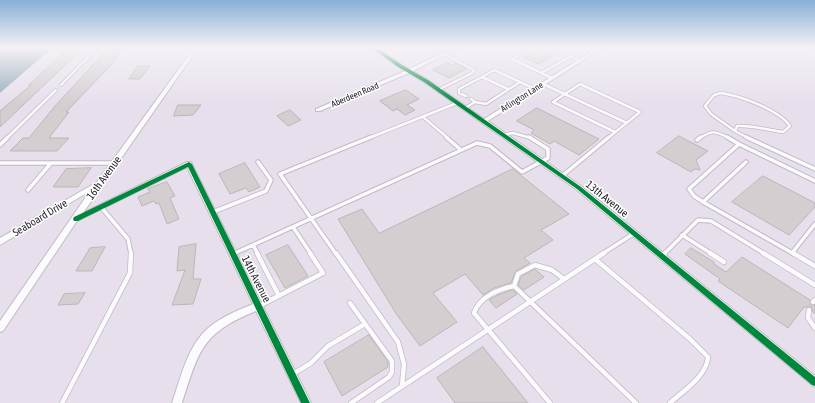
<!DOCTYPE html>
<style>
body{margin:0}
canvas{display:block;background:#e7e0ec}
</style>
<canvas width="815" height="403"></canvas>
<script>
const g = document.querySelector('canvas').getContext('2d');
g.lineJoin = 'round';
function fill(path, color) {
  g.fillStyle = color;
  g.fill(path, 'evenodd');
}
function stroke(path, color, width, dash) {
  g.strokeStyle = color;
  g.lineWidth = width;
  g.lineCap = dash ? 'butt' : 'round';
  g.setLineDash(dash || []);
  g.stroke(path);
}
function label(font, color, halo, rows, align = 'center') {
  g.font = font + ' "Asap Condensed",sans-serif';
  g.lineWidth = 3;
  g.setLineDash([]);
  g.textBaseline = 'middle';
  g.strokeStyle = halo;
  g.fillStyle = color;
  for (const [text, x, y, turn = 0] of rows) {
    g.save();
    g.translate(x, y);
    g.rotate((+turn || 0) * Math.PI / 180);
    g.textAlign = isNaN(turn) ? turn : align;
    if (halo) g.strokeText(text, 0, 0);
    g.fillText(text, 0, 0);
    g.restore();
  }
}
const water = new Path2D(`
 M0,48H52L0,93Z`);
const building = new Path2D(`
 M70,48H83L0,127V111L31,85H29Z
 M109,48H124L112,64L66,112H69L49,138H69L57,151H10L23,138H29L56,105Z
 M542,49L554,55L539,64L524,58Z
 M447,63L453,65L455,63L466,69L449,78L433,70Z
 M138,66H150L140,79H129Z
 M406,90L419,99L407,105L415,110L405,115L397,109L393,111L380,101Z
 M178,105H201L193,115L174,116Z
 M537,108L599,139L579,155L554,141L550,144L531,133L534,130L517,121Z
 M290,110L301,120L288,126L277,116Z
 M679,136L708,151L696,160L700,170L695,169L691,172L657,153Z
 M245,163L260,187L249,192L246,188L230,194L219,174Z
 M91,168L78,187H53L66,169Z
 M513,169L569,214L541,230L553,240L524,258L530,263L516,271L511,283L494,288L483,295L465,274L433,293L457,322L420,346L397,315L338,219L362,209L379,233Z
 M763,176L815,203V207L789,235L732,202Z
 M167,182L175,196L170,198L179,219L167,224L159,203L156,204L154,201L142,206L138,197L150,192L148,189Z
 M196,244L193,279H201L193,304L172,305L185,270L177,271L179,247Z
 M288,245L308,276L285,288L266,255Z
 M105,247L92,271H76L90,248Z
 M691,248L714,262V264L726,272L742,257L810,300L811,305H815V314L813,312L811,307H804L788,328L718,281L720,279L685,254Z
 M535,269L544,277L524,290L518,285L521,277Z
 M513,290L517,294L496,308L489,300L498,295Z
 M85,293L78,304L58,305L64,294Z
 M369,335L388,362V367L342,396L324,362Z
 M483,347L528,403H455L437,378Z`);
const laneFar2 = new Path2D(`
 M533,48L512,59L552,78
 M554,48L580,61
 M541,73L570,57
 M520,82L535,89
 M543,84L627,123
 M61,85L97,48
 M438,90L472,73L474,70L444,54
 M721,93C741,96 779,110 790,126L783,132C766,130 754,125 737,126L735,131L711,114L705,106L714,95Z
 M466,96L459,93V89L482,77L508,89
 M471,99L475,102L486,104L520,82L494,70L482,77
 M465,108L475,102
 M423,117L448,138
 M735,131L748,138
 M502,135L513,133L531,138
 M7,138L56,90
 M369,138L457,103
 M608,138L640,112L580,84L553,102L615,132
 M700,138C713,130 715,131 729,138`);
const laneFar1 = new Path2D(`
 M446,137L461,150
 M727,137L739,144
 M746,137L815,169
 M697,140L701,137
 M0,145L8,137
 M0,163H115
 M562,176L609,137
 M28,190L51,163
 M703,202L746,162
 M101,207L128,239L131,254
 M213,212L266,191L271,180L258,162
 M293,227L311,254
 M682,235L712,254
 M253,245L258,254
 M792,253L815,224
 M233,254L477,143L490,146L522,172L548,158V149L529,137
 M336,254L280,174L371,137
 M602,254L633,234
 M664,254L698,220L711,221L765,254
 M794,254L703,202L694,196L689,189L739,144L815,181`);
const lane = new Path2D(`
 M257,253L279,296
 M336,253L398,342L404,364L402,386
 M710,253L724,262
 M763,253L815,285
 M793,253L815,266
 M233,254L235,253
 M662,256L665,253
 M595,259L690,339L708,357C707,376 683,391 670,403
 M514,286L636,403
 M514,286C499,289 479,297 474,313L550,403
 M514,286L518,274L535,265L552,270L564,279
 M813,302L815,300
 M350,303L392,361V372L389,377L351,403
 M259,306L323,273L310,253
 M809,310L808,318L815,328
 M293,374L311,363L328,346L365,324
 M62,403L130,273L131,253
 M377,403L604,253`);
const street = new Path2D(`
 M194,48H198L83,213L187,162H191L311,403H301L256,311C202,333 199,350 182,403H172C180,380 186,352 203,333C216,319 236,311 253,304L187,167L77,221L3,331L0,332V321L90,191L0,245V238L97,182Z
 M372,48H377L409,69L453,48H459L413,71L428,80L484,119L597,48H602L488,121L581,186L815,376V387L812,385L577,190L424,82L409,73L320,111H316V109L405,71Z`);
const cycleway = new Path2D(`
 M372,48H377L402,65L428,80L581,187L815,377V386L812,385L577,189L424,82L398,67Z
 M189,162L192,164L310,403H301L188,167L78,221H74L73,219L74,217Z`);
const farStreetnames = [
 ["Aberdeen Road",355,95,-23],
 ["Arlington Lane",522,97,-32]
];
const streetNames = [
 ["16th Avenue",104,178,-54],
 ["13th Avenue",607,199,39],
 ["Seaboard Drive",40,218,-31],
 ["14th Avenue",256,279,63]
];
fill(water, '#96abb9');
fill(building, '#d4ced1');
stroke(building, '#bcb5b8', 1);
stroke(laneFar2, '#c1bbc5', 4);
stroke(laneFar1, '#c1bbc5', 5.5);
stroke(lane, '#c1bbc5', 6);
stroke(street, '#c1bbc5', 2);
stroke(laneFar2, '#fbfafc', 2.5);
stroke(laneFar1, '#fbfafc', 3.5);
stroke(lane, '#fbfafc', 4.5);
fill(street, '#fbfafc');
fill(cycleway, '#00873e');
const sky = g.createLinearGradient(0, 0, 0, 104);
sky.addColorStop(0, '#87b0d5');
sky.addColorStop(0.46, '#f4f1f6');
sky.addColorStop(1, '#f4f1f600');
g.fillStyle = sky;
g.fillRect(0, 0, 815, 104);
label('9px', '#231f26', '#fff', farStreetnames);
label('11px', '#231f26', '#fff', streetNames);
</script>
